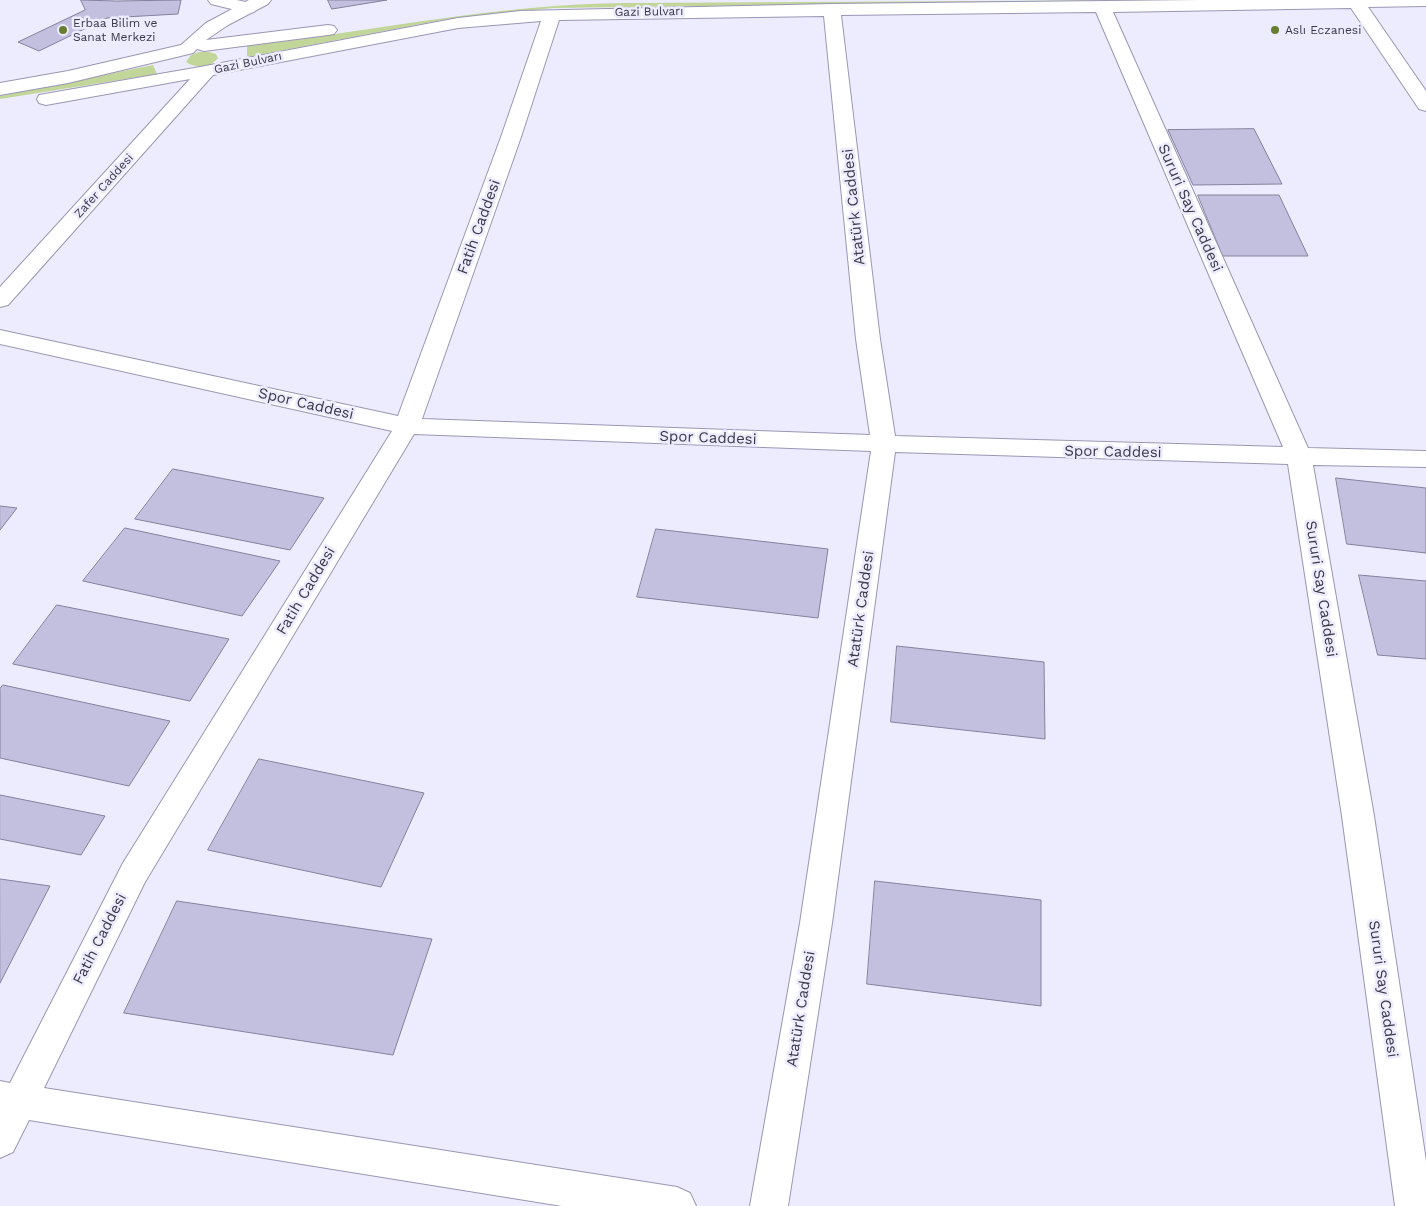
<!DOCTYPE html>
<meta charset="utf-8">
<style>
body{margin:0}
canvas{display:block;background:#edecff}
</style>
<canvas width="1426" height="1206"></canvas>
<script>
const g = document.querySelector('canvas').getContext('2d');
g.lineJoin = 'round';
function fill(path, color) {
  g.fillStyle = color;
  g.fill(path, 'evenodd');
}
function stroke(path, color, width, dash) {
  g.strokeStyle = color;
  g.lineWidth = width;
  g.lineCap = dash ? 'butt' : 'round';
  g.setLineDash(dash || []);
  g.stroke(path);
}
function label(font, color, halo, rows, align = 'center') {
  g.font = font + ' "Work Sans",sans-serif';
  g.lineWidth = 5;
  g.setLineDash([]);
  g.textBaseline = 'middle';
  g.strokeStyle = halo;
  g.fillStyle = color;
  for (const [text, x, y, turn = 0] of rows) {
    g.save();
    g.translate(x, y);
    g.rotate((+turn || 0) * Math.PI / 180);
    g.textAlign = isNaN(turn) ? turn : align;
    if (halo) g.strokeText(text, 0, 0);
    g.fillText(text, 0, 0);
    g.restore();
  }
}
const green = new Path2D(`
 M1158,0L553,8L442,20L247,57V46C374,31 498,4 626,3Z
 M199,52H209L216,54L218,58C210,68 196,69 186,62L191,55Z
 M153,65L157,74L0,99V96Z`);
const building = new Path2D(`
 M81,0L116,1L181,0L178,14L107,18L39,51L18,42L85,10Z
 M328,0H387L332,9Z
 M1254,129L1282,184L1193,185L1168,130Z
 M1198,195H1279L1308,256H1223Z
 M173,469L324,498L290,550L135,519Z
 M1336,478L1426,488V553L1347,544Z
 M0,506L17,508L0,530Z
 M125,528L280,561L242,616L83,581Z
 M656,529L828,549L818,618L637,597Z
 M1359,575L1426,581V659L1378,655Z
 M57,605L229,639L190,701L13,664Z
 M897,646L1044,662L1045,739L891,722Z
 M3,685L170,721L129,786L0,758V689Z
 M259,759L424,793L381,887L208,850Z
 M0,795L105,816L81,855L0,839Z
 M0,879L50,886L0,983Z
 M875,881L1041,900V1006L867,984Z
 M177,901L432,939L393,1055L124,1013Z`);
const street = new Path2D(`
 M208,0H237L254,4L257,8L254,12L248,13L211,4Z`);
const secondary = new Path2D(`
 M249,0H271L268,4L228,25L206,40L328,25L334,26L337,30L334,34L328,35L204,51L197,49L193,53L68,83L0,95V83L68,71L181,45L206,23Z
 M1198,0H1426V6L1368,7L1426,91V111L1419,109L1351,8L1113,12L1308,448L1426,451V467L1313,465L1374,816L1426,1161V1206H1395L1342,816L1288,464L895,452L832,923L788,1206H750L800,923L871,451L414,434L145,882L44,1088L677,1187L690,1193L696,1206H562L29,1120L13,1152L0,1158V1081L10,1083L123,863L392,431L0,344V330L398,416L501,137L541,21L458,28L213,75L8,305L0,307V287L190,79L46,105L39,103L37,99L39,95L200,67L458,18L520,11L832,4ZM1096,12L1283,447L895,436L880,339L841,15ZM824,16L856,339L870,435L422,419L521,137L559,20Z`);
const markers = [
 [63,30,5,"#677d2f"],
 [1275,30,5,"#677d2f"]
];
const farStreetnames = [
 ["Gazi Bulvarı",649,12,-1],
 ["Gazi Bulvarı",248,63,-12],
 ["Zafer Caddesi",104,186,-48]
];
const farPoinames = [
 ["Erbaa Bilim ve",73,23],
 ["Sanat Merkezi",73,37],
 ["Aslı Eczanesi",1285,30]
];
const streetNames = [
 ["Atatürk Caddesi",854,207,-96],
 ["Sururi Say Caddesi",1190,208,66],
 ["Fatih Caddesi",479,227,-70],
 ["Spor Caddesi",306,404,13],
 ["Spor Caddesi",708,438,2],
 ["Spor Caddesi",1113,452,1],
 ["Sururi Say Caddesi",1321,589,81],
 ["Fatih Caddesi",306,591,-59],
 ["Atatürk Caddesi",861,609,-82],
 ["Fatih Caddesi",100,939,-63],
 ["Sururi Say Caddesi",1383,989,82],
 ["Atatürk Caddesi",801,1009,-81]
];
fill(green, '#c1d698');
fill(building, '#c2c0de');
stroke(building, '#83819d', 1);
stroke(street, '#9997b3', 2);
stroke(secondary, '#9997b3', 2);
fill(street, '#fff');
fill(secondary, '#fff');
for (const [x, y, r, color] of markers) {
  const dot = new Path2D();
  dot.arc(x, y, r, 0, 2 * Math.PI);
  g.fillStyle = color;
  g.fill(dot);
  stroke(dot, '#edecff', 2);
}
label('12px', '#3a3946', '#edecff', farStreetnames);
label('12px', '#3a3946', '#edecff', farPoinames, 'left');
label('15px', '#3a3946', '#edecff', streetNames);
</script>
